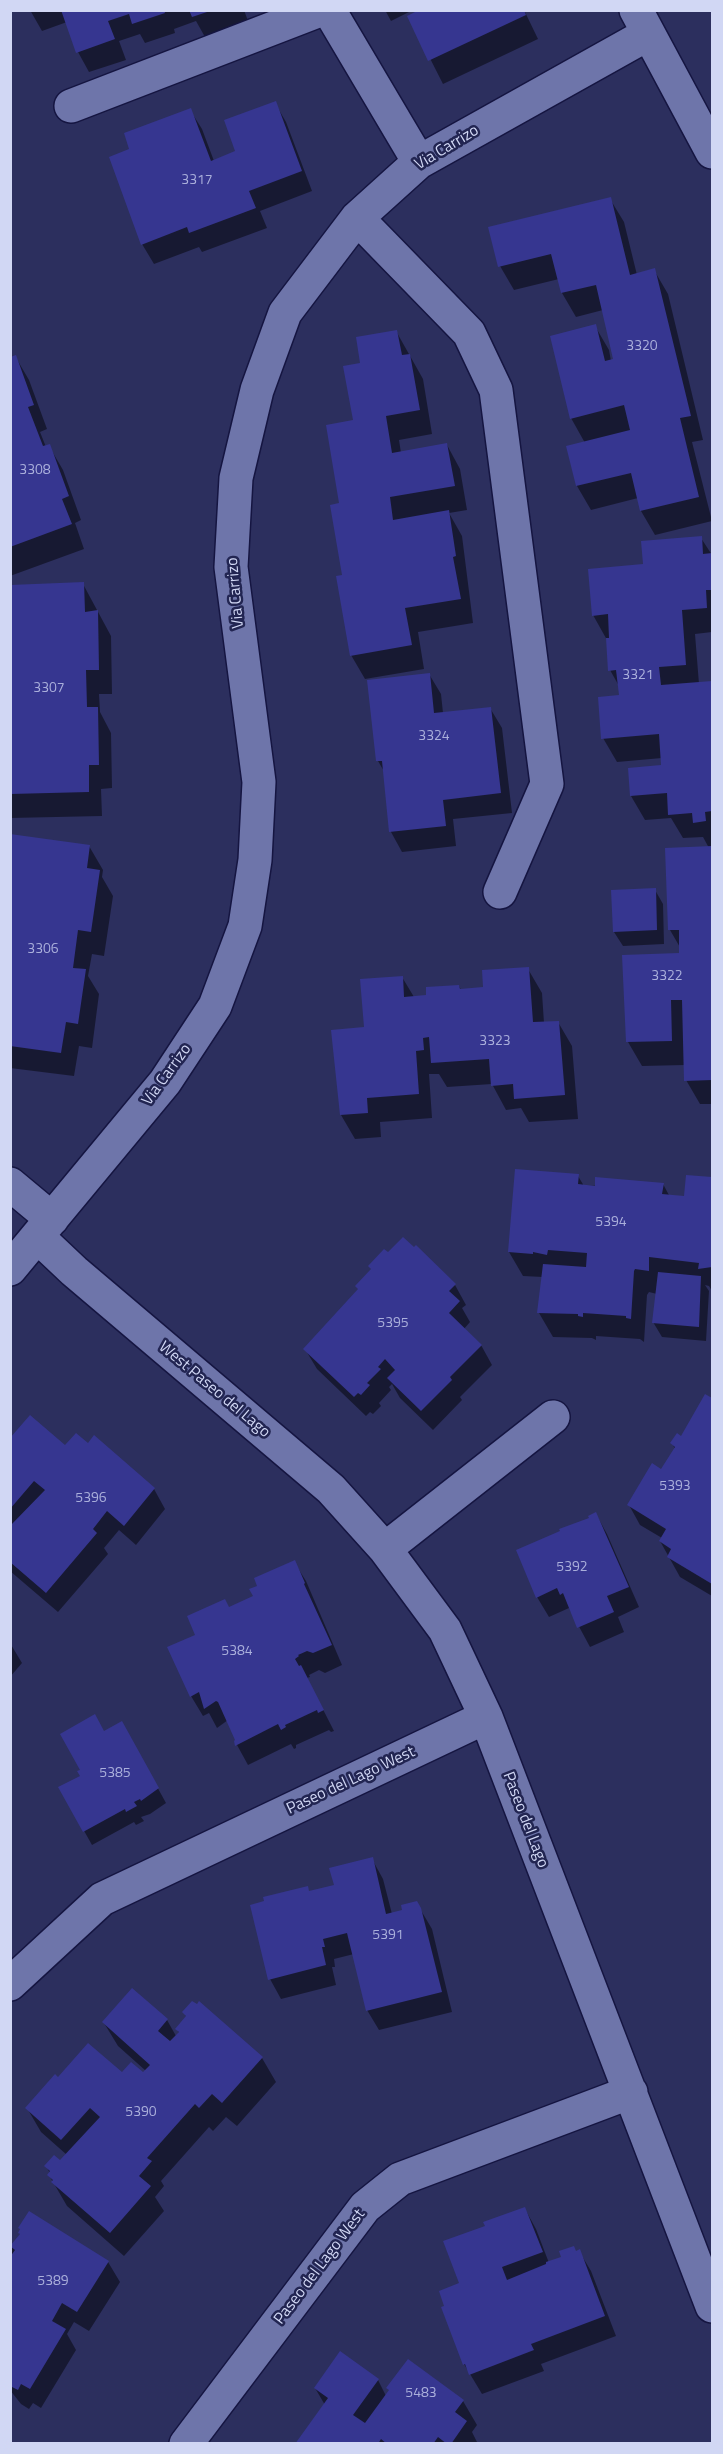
<!DOCTYPE html>
<style>
body{margin:0}
#map{position:relative;width:723px;height:2454px;overflow:hidden;background:#2c2f5e;font-family:"Titillium Web",sans-serif}
canvas{display:block}
.frame{position:absolute;inset:0;border:12px solid #d1d7f4;pointer-events:none}
</style>
<div id="map">
<canvas width="723" height="2454"></canvas>
<div class="frame"></div>
</div>
<script>
const g = document.querySelector('canvas').getContext('2d');
g.lineJoin = 'round';
function fill(path, color) {
  g.fillStyle = color;
  g.fill(path, 'evenodd');
}
function stroke(path, color, width, dash) {
  g.strokeStyle = color;
  g.lineWidth = width;
  g.lineCap = dash ? 'butt' : 'round';
  g.setLineDash(dash || []);
  g.stroke(path);
}
function label(font, color, halo, rows, align = 'center') {
  g.font = font + ' "Titillium Web",sans-serif';
  g.lineWidth = 5;
  g.setLineDash([]);
  g.textBaseline = 'middle';
  g.strokeStyle = halo;
  g.fillStyle = color;
  for (const [text, x, y, turn = 0] of rows) {
    g.save();
    g.translate(x, y);
    g.rotate((+turn || 0) * Math.PI / 180);
    g.textAlign = isNaN(turn) ? turn : align;
    if (halo) g.strokeText(text, 0, 0);
    g.fillText(text, 0, 0);
    g.restore();
  }
}
const shadow = new Path2D(`
 M30,10H244L248,21L205,37L196,21L174,29L175,33L145,43L140,34L119,41L126,60L89,72L78,52L67,22L42,31Z
 M385,10H413L391,21Z
 M524,10L538,39L443,84L409,17Z
 M275,103L286,122L312,191L260,211L267,228L202,252L199,247L154,264L142,244L131,150L190,110L202,129L214,161L237,152Z
 M610,199L624,222L637,275L654,270L668,294L703,440L692,442L712,521L655,535L641,511L638,498L591,510L577,486L568,447L585,443L571,418L595,326L609,350L611,361L615,360L603,310L576,317L562,293L559,279L514,290L500,266Z
 M396,331L423,379L432,434L399,440L401,453L447,445L460,469L467,510L449,513L462,536L473,623L418,632L424,669L365,679L351,655L344,576L341,504L362,364Z
 M10,353L13,357L15,356L29,380L47,429L40,432L46,447L49,446L63,470L81,520L75,523L84,549L10,576Z
 M701,538L712,555V632L695,634L699,684L712,682V1104H700L686,1080L685,1065L642,1066L628,1042L681,954V949L670,930L709,848L703,837L683,838L671,818L645,820L631,796L662,766V758L617,762L603,738L620,697L619,686L610,670L607,640L593,615L645,566Z
 M83,584L111,636L112,694H99L100,712L111,733L112,788L101,789L102,816L10,818V586Z
 M429,674L441,694L443,713L490,708L502,728L512,813L453,819L456,846L402,852L391,832L385,773L378,761Z
 M10,835L89,846L103,870L102,877L113,896L104,956L92,954L88,976L99,994L92,1048L79,1046L74,1076L10,1068Z
 M655,890L663,904L664,944L623,946L614,932Z
 M528,969L542,993L544,1023L558,1022L572,1046L578,1119L529,1122L521,1108L506,1110L492,1084L447,1087L439,1074H429L432,1118L380,1122L381,1137L355,1139L341,1115L366,1029L402,977L414,997H428L459,986L461,990L485,988Z
 M578,1176L584,1186L663,1184L670,1197L686,1198L687,1177L712,1179V1291L709,1286L705,1285L709,1291L706,1341L662,1337L653,1322L657,1294L649,1292L647,1295L644,1342L640,1339L596,1336V1340L592,1338L553,1337L539,1313L543,1277L523,1276L509,1252Z
 M455,1285L466,1305L462,1308L470,1322L464,1329L481,1345L492,1365L460,1397L462,1400L433,1430L400,1398L392,1384L389,1387L391,1390L379,1403L381,1406L373,1414L370,1412L366,1416L317,1369L305,1349Z
 M706,1396L712,1400V1596L680,1577L660,1541L662,1538L640,1525L629,1505L662,1471L675,1449L672,1443L681,1438Z
 M10,1439L65,1447L154,1489L165,1509L136,1545L119,1530L104,1548L108,1554L58,1612L10,1571Z
 M596,1514L607,1534L639,1607L618,1617L624,1632L590,1647L569,1608L549,1617L537,1597Z
 M294,1562L306,1581L342,1665L325,1673L319,1670L309,1675L310,1677L307,1678L334,1731L331,1732L329,1730L296,1745V1748L294,1749L291,1744L248,1765L237,1745L236,1742H238L228,1720L217,1728L209,1713L203,1716L191,1696L197,1635L229,1609L255,1597Z
 M10,1643L22,1663L10,1677Z
 M122,1723L166,1803L150,1814L141,1817L144,1821L136,1825L134,1822L92,1845L60,1788L81,1776L82,1770L103,1733Z
 M372,1859L383,1879L392,1914L404,1911L416,1902L432,1929L452,2012L379,2030L367,2010L354,1954L334,1959L335,1967H332L336,1985L281,1999L270,1979L310,1893L335,1886Z
 M199,2003L262,2058L276,2082L237,2126L226,2117L213,2131L209,2127L161,2181L164,2186L155,2197L164,2211L124,2256L67,2206L49,2175L50,2173L46,2166L60,2162L67,2155L41,2132L27,2108L58,2079L143,2074L146,2071L118,2046L104,2023L167,2020L176,2036L179,2033L177,2029L187,2018L184,2012Z
 M525,2209L536,2229L549,2263L579,2251L591,2271L616,2336L541,2364L544,2371L482,2394L464,2364L460,2284L487,2227Z
 M19,2233L108,2262L120,2282L89,2331L74,2322L67,2334L76,2350L41,2408L33,2403L29,2409L21,2404L10,2390V2245L12,2247L21,2235Z
 M408,2361L463,2401L477,2425L472,2432L478,2444H297L325,2405L315,2388L378,2380L386,2396Z`);
const building = new Path2D(`
 M61,10H164L165,13L132,24L129,14L108,21L115,39L76,53Z
 M189,10H210V11L192,17Z
 M419,10H524L526,15L428,61L407,16Z
 M276,101L302,171L249,191L256,208L189,233L187,227L141,245L109,157L129,149L124,133L191,108L211,161L235,151L224,120Z
 M611,197L630,275L655,268L691,416L680,418L699,497L640,511L631,473L576,486L566,446L630,430L624,405L570,419L550,336L596,324L605,361L613,359L596,285L561,293L551,254L498,267L488,227Z
 M397,330L402,355L410,354L420,410L386,416L392,453L447,443L455,486L390,497L393,520L449,510L456,556L453,557L461,599L405,608L412,645L350,656L336,576L342,575L330,505L339,503L326,425L353,420L343,366L360,363L356,337Z
 M16,355L34,405L28,407L43,446L50,444L69,496L62,499L72,524L10,547V357Z
 M702,536L703,554L712,553V590H706L707,608L682,610L686,665L659,667L661,685L712,681V811L705,812L706,821L693,823L692,813L668,815L667,793L630,796L628,768L661,765L659,734L601,739L598,697L619,695L616,670L608,671L606,638H609L608,614L592,616L588,569L643,564L641,541Z
 M84,582L85,612L98,610L99,670H86L87,707H98L99,765H89V792L10,794V585Z
 M430,673L434,713L491,707L501,793L443,800L446,826L389,832L382,761H376L367,680Z
 M10,834L90,845L87,868L100,870L91,932L78,930L73,968L86,969L78,1024L66,1022L61,1053L10,1046Z
 M712,846V1080L684,1081L682,1000H671L672,1041L626,1042L622,955L679,953V930H668L665,848Z
 M656,888L657,930L613,932L611,890Z
 M529,967L533,1022L559,1021L565,1095L514,1099L513,1084L491,1086L489,1059L431,1063L429,1037L423,1038L424,1050L416,1051L419,1094L367,1098L368,1113L340,1115L331,1030L364,1027L360,979L403,976L404,997L426,995V987L459,985L460,989L483,987L482,970Z
 M515,1169L579,1174L578,1184L595,1186V1177L664,1183L662,1194L684,1196L686,1175L712,1177V1267L698,1269L699,1263L649,1257V1271L635,1269L634,1271L631,1319L626,1318V1316L583,1313V1317L578,1316V1314L537,1313L543,1264L586,1267L587,1253L548,1250L547,1255L533,1252V1254L508,1252Z
 M403,1237L414,1247L416,1245L456,1284L449,1291L460,1301L449,1313L482,1345L450,1377L452,1380L421,1411L387,1378L395,1370L385,1359L378,1367L381,1369L367,1383L370,1385L361,1395L358,1393L354,1397L303,1349L358,1289L355,1286L371,1269L368,1266L384,1249L388,1252Z
 M658,1272L701,1276L699,1327L652,1323Z
 M705,1394L712,1398V1584L667,1557L671,1549L659,1541L666,1529L627,1505L652,1463L661,1469L675,1447L670,1443L677,1433L681,1436Z
 M30,1415L65,1445L76,1433L88,1443L94,1435L155,1488L124,1526L107,1511L93,1529L97,1533L46,1593L10,1562V1526L45,1490L34,1481L10,1509V1438Z
 M596,1512L629,1587L607,1596L614,1612L577,1628L563,1593L560,1595L557,1588L536,1598L516,1550L560,1531L559,1529L589,1518L588,1516Z
 M295,1560L305,1583L304,1584L332,1645L313,1653L307,1651L298,1655L299,1656L295,1659L299,1666L301,1665L324,1710L318,1713L317,1710L285,1725L286,1727L281,1730L278,1724L235,1746L234,1741L235,1740L218,1702L216,1701L204,1709L199,1692L190,1697L167,1647L195,1635L187,1616L225,1599L229,1607L253,1596L249,1589L257,1586L254,1578Z
 M95,1714L104,1731L122,1721L159,1788L141,1801L140,1799L134,1802L137,1806L126,1812L125,1809L83,1832L58,1787L80,1776L77,1771L80,1770L60,1734Z
 M373,1857L386,1914L402,1910L401,1905L417,1901L421,1908L442,1992L366,2011L347,1933L323,1939L325,1947H322L326,1965L268,1980L250,1905L264,1901L263,1897L308,1886L309,1891L334,1885L329,1868Z
 M132,1988L168,2019L158,2031L170,2041L179,2032L175,2029L186,2016L182,2012L192,2001L197,2004L199,2001L263,2057L222,2103L212,2094L199,2108L195,2104L147,2158L152,2161L139,2176L151,2186L110,2233L51,2182L53,2180L47,2175L50,2171L44,2166L54,2155L60,2160L100,2117L90,2108L61,2140L25,2108L55,2074L58,2077L88,2043L122,2072L131,2062L143,2072L150,2065L102,2022Z
 M525,2207L543,2252L502,2267L507,2280L546,2264V2262L561,2257L559,2251L574,2246L576,2251L580,2249L605,2316L531,2344L534,2350L469,2375L465,2364L463,2365L441,2307L444,2306L439,2291L459,2283L443,2241L485,2226L483,2222Z
 M29,2211L109,2261L77,2312L62,2303L52,2321L66,2329L30,2389L21,2384L18,2390L10,2386V2257L15,2250L10,2246L20,2234L18,2233L20,2229L18,2228Z
 M340,2351L379,2379L353,2415L365,2423L389,2390L386,2388L408,2359L464,2400L455,2412L467,2421L451,2444H447L438,2437L433,2444H387L381,2439L378,2444H295L328,2398L314,2388Z`);
const minor = new Path2D(`
 M329,10L419,162
 M636,10L712,152
 M71,106L320,10
 M357,218L469,333L496,390L547,784L500,892
 M10,1184L52,1219
 M38,1237L74,1271L331,1489L385,1549L445,1630L486,1717L712,2306
 M10,1269L165,1082L215,1006L245,926L255,860L259,782L231,567L236,478L257,390L285,313L357,218L419,162L648,34
 M385,1549L553,1417
 M10,1984L102,1899L486,1717
 M186,2444L365,2207L400,2179L631,2092`);
const numberNames = [
 ["3317",197,181],
 ["3320",642,347],
 ["3308",35,471],
 ["3321",638,676],
 ["3307",49,689],
 ["3324",434,737],
 ["3306",43,950],
 ["3322",667,977],
 ["3323",495,1042],
 ["5394",611,1223],
 ["5395",393,1324],
 ["5393",675,1487],
 ["5396",91,1499],
 ["5392",572,1568],
 ["5384",237,1652],
 ["5385",115,1774],
 ["5391",388,1936],
 ["5390",141,2113],
 ["5389",53,2282],
 ["5483",421,2394]
];
const streetNames = [
 ["Via Carrizo",447,148,-31],
 ["Via Carrizo",236,593,-95],
 ["Via Carrizo",167,1075,-54],
 ["West Paseo del Lago",214,1390,40],
 ["Paseo del Lago West",351,1781,-25],
 ["Paseo del Lago",525,1820,69],
 ["Paseo del Lago West",320,2267,-53]
];
fill(shadow, '#0007');
fill(building, '#363690');
stroke(minor, '#151541', 36);
stroke(minor, '#6e75aa', 33);
label('14px', '#aaafdb', null, numberNames);
label('16px', '#d1d7f4', '#222552', streetNames);
</script>
